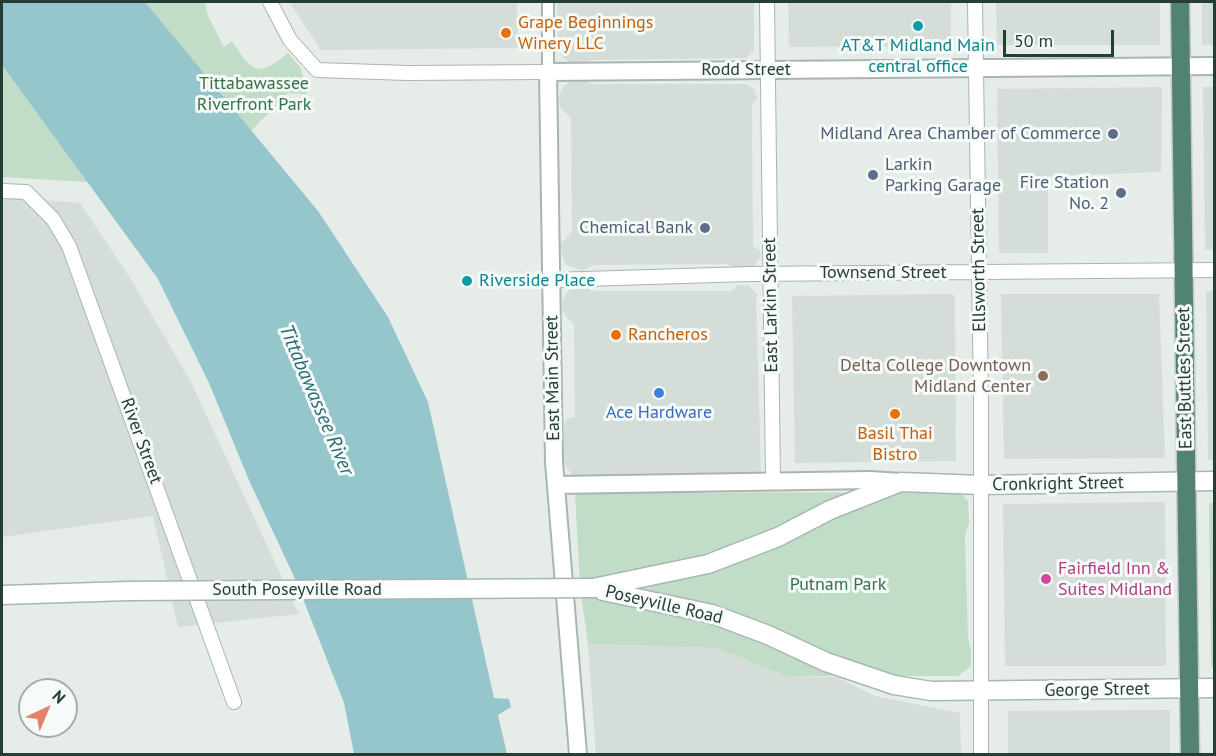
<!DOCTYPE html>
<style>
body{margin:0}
#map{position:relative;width:1216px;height:756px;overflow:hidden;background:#e6ede9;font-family:"PT Sans",sans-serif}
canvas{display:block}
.frame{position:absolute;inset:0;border:3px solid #263d36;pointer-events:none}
.north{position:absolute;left:18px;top:678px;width:60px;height:60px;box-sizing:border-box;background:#f6faf8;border:2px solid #a3aeaa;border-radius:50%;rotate:44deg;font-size:16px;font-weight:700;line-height:24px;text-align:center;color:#263d36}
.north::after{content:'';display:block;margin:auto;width:21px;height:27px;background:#e4836c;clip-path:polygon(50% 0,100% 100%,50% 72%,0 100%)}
.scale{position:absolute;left:1003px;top:30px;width:111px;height:27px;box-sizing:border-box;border:3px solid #263d36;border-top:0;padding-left:8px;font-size:18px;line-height:21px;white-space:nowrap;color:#263d36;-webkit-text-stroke:4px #f6faf8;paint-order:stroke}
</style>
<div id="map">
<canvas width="1216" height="756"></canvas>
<div class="frame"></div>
<div class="north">N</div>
<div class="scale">50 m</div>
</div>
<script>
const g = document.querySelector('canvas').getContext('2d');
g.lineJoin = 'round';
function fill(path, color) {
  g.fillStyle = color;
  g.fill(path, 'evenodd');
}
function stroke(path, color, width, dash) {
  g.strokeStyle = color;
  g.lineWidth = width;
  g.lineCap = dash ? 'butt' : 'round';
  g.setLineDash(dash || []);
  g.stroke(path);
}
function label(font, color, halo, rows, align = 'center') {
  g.font = font + ' "PT Sans",sans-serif';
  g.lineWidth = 6;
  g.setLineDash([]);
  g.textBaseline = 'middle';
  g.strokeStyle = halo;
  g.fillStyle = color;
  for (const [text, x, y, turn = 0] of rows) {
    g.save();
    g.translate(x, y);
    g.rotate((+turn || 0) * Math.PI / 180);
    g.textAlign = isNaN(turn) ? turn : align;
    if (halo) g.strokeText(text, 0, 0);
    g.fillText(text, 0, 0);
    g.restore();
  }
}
const built = new Path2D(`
 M289,2H517L518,48L321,50Z
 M557,2H754V50L746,58L591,60L585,65H574L562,57L558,48Z
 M788,2H951V46L789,47Z
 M996,2H1160V45H997Z
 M1202,2H1214V45H1202Z
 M580,79L591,84H746L754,89L757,99L752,104L753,246L760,250L761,256L753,268L735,270L728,264L595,265L582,271L566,265L560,249L561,243L572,232L571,118L560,107L559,97L563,87L569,82Z
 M1162,87L1161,172L1048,176V253H999L997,89Z
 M1203,87H1214V250H1205Z
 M2,197L80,203L130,278L190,380L299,614L178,627L153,516L2,537Z
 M738,285H748L758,295L756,297L761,475L573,476L563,462L564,424L567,419L575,417L574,324L567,318L562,309V301L569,290L583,286L593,291H731Z
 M1206,291H1214V460H1208Z
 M950,294L955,296L956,461L795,463L792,296Z
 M1001,294H1159L1165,458L1004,459Z
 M1165,502L1166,666H1005L1003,504Z
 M588,644L717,648L786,676L837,677L875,696L960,713L961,754H596Z
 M1170,710V754H1008V711Z`);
const green = new Path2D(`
 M145,2H205L208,16L224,47L232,41C253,73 257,78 288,53L301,68L307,94L288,93L251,131Z
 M2,65L88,182L2,177Z
 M960,492L968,501L969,523L965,536L968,639L971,649V666L958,676H786L717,648L588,644L580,587L575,493Z
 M1209,503H1214V667H1211Z`);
const water = new Path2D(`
 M2,2H145L318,211L388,317L428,402L494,698L509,699L511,707L498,715L507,754H354L344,703L296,581L248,478L209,383L158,279L2,65Z`);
const pedestrian = new Path2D(`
 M548,72V2`);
const minor = new Path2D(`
 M270,2L290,40L317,70L408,73L548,72
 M767,2L773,481
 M975,2L981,401V754
 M2,191L26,192L53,219L69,246L234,702
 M551,280L749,274L1214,270`);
const tertiary = new Path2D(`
 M556,485L870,480L901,482
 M578,754L554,462L548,72L1214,66`);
const secondary = new Path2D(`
 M593,588L708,564L778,537L830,510L901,482L981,485L1214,481
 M603,591L712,614L768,635L826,662L894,685L931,691L1214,688
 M2,595L129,591`);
const trunk = new Path2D(`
 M1180,2L1190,754`);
const secondaryBridge = new Path2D(`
 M129,591L593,588`);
const markers = [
 [918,26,6,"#0f9aa8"],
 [506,33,6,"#e8710a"],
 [1113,134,6,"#5c6f8a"],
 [873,175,6,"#5c6f8a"],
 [1121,193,6,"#5c6f8a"],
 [705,228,6,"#5c6f8a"],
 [467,281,6,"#0f9aa8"],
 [616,335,6,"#e8710a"],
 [1043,376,6,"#8d6e63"],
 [659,393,6,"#3f7fe0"],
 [895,414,6,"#e8710a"],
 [1046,579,6,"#d1479c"]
];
const foodNames = [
 ["Grape Beginnings",518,23],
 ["Winery LLC",518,44],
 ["Rancheros",628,335],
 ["Basil Thai",895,434,"center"],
 ["Bistro",895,455,"center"]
];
const cultureNames = [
 ["AT&T Midland Main",918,46],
 ["central office",918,67],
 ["Riverside Place",479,281,"left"]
];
const streetNames = [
 ["Rodd Street",746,70],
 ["Ellsworth Street",979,270,-91],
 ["Townsend Street",883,273],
 ["East Larkin Street",771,305,-91],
 ["East Main Street",553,378,-91],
 ["East Buttles Street",1185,378,-91],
 ["River Street",141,441,70],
 ["Cronkright Street",1058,484,-1],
 ["South Poseyville Road",297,590],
 ["Poseyville Road",664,605,13],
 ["George Street",1097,690,-1]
];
const parkNames = [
 ["Tittabawassee",254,84],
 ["Riverfront Park",254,105],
 ["Putnam Park",838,585]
];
const serviceNames = [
 ["Midland Area Chamber of Commerce",1101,134],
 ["Larkin",885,165,"left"],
 ["Parking Garage",885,186,"left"],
 ["Fire Station",1109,183],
 ["No. 2",1109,204],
 ["Chemical Bank",693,228]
];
const educationNames = [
 ["Delta College Downtown",1031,366],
 ["Midland Center",1031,387]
];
const shopNames = [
 ["Ace Hardware",659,413]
];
const hotelNames = [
 ["Fairfield Inn &",1058,569],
 ["Suites Midland",1058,590]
];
const waterNames = [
 ["Tittabawassee River",316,400,67]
];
fill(built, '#d4ddd8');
fill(green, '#c1dcc7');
fill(water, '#94c6cc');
stroke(pedestrian, '#a9b5b0', 14);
stroke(minor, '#a9b5b0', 16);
stroke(tertiary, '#a9b5b0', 20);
stroke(secondary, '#a5b8b0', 21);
stroke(trunk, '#c2c9c7', 21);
stroke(pedestrian, '#fff', 10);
stroke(minor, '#fff', 14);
stroke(tertiary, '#fff', 16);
stroke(secondary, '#fff', 18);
stroke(trunk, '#528274', 18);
stroke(secondaryBridge, '#a5b8b0', 21, []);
stroke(secondaryBridge, '#fff', 18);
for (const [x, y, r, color] of markers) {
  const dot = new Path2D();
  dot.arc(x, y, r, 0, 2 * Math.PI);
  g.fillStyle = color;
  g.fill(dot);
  stroke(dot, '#f6faf8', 2);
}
label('18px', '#c56008', '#f6faf8', foodNames, 'left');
label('18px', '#0d838f', '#f6faf8', cultureNames);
label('18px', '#263d36', '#f6faf8', streetNames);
label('18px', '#347048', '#f6faf8', parkNames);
label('18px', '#4e5e75', '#f6faf8', serviceNames, 'right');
label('18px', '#785e54', '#f6faf8', educationNames, 'right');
label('18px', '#366cbe', '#f6faf8', shopNames);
label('18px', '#b23c85', '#f6faf8', hotelNames, 'left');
label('italic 20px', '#266b74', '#f6faf8', waterNames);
</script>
